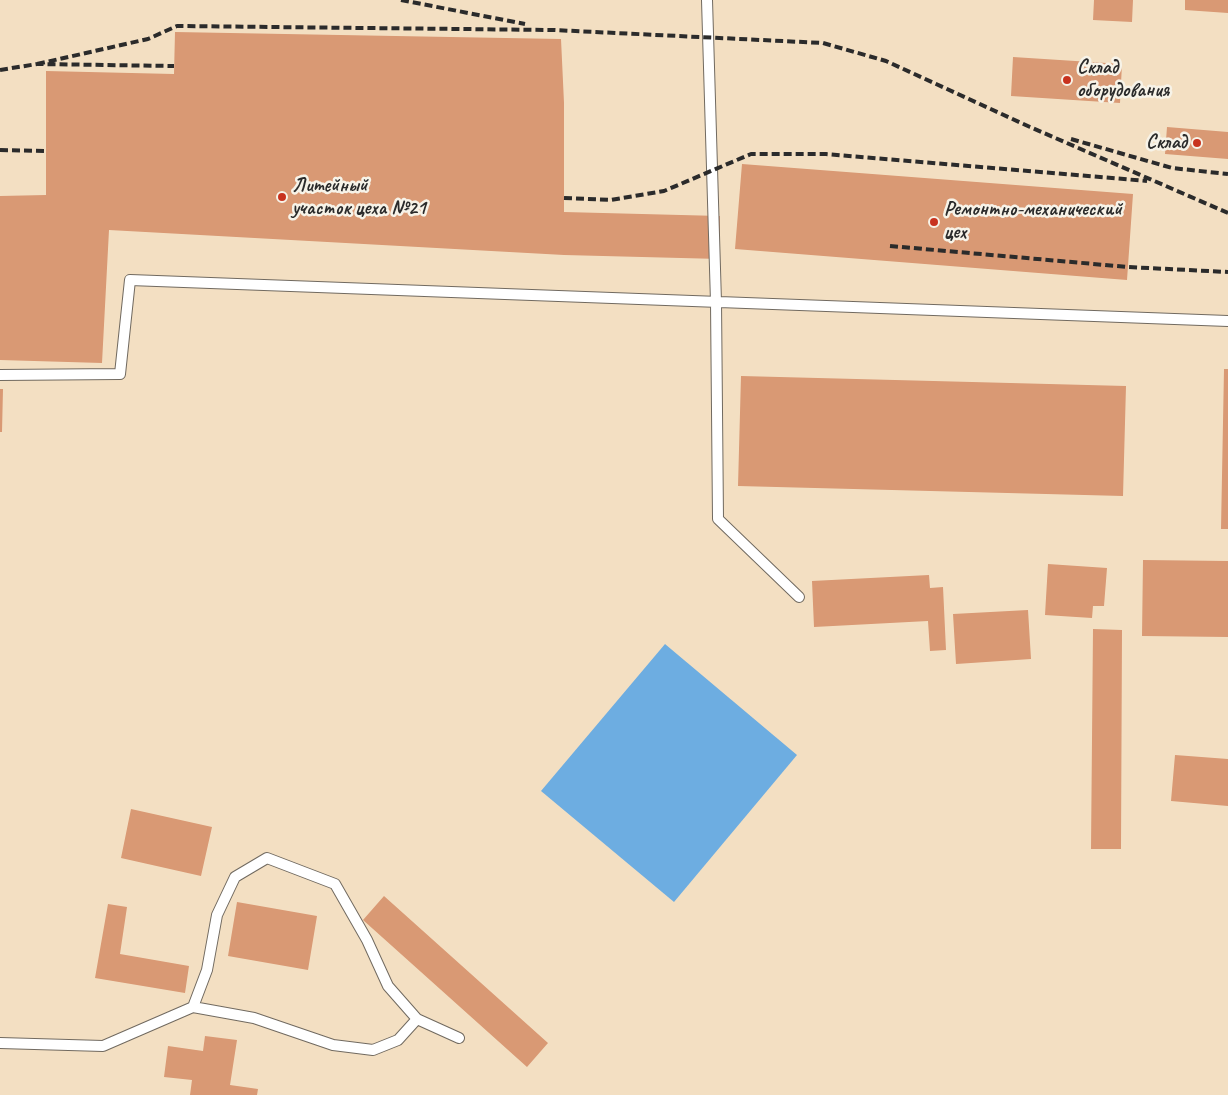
<!DOCTYPE html>
<meta charset="utf-8">
<style>
body{margin:0}
canvas{display:block;background:#f3dfc2}
</style>
<canvas width="1228" height="1095"></canvas>
<script>
const g = document.querySelector('canvas').getContext('2d');
g.lineJoin = 'round';
function fill(path, color) {
  g.fillStyle = color;
  g.fill(path, 'evenodd');
}
function stroke(path, color, width, dash) {
  g.strokeStyle = color;
  g.lineWidth = width;
  g.lineCap = dash ? 'butt' : 'round';
  g.setLineDash(dash || []);
  g.stroke(path);
}
function label(font, color, halo, rows, align = 'center') {
  g.font = font + ' Caveat,sans-serif';
  g.lineWidth = 5;
  g.setLineDash([]);
  g.textBaseline = 'middle';
  g.strokeStyle = halo;
  g.fillStyle = color;
  for (const [text, x, y, turn = 0] of rows) {
    g.save();
    g.translate(x, y);
    g.rotate((+turn || 0) * Math.PI / 180);
    g.textAlign = isNaN(turn) ? turn : align;
    if (halo) g.strokeText(text, 0, 0);
    g.fillText(text, 0, 0);
    g.restore();
  }
}
const water = new Path2D(`
 M665,644L797,755L674,902L541,791Z`);
const building = new Path2D(`
 M1094,0H1133L1132,22L1093,20Z
 M1185,0H1228V13L1185,10Z
 M175,32L561,39L564,103V212L720,216V259L564,255L109,230L102,363L0,360V196L46,195V71L174,74Z
 M1013,57L1122,64L1120,103L1011,96Z
 M1167,127L1228,132V159L1165,154Z
 M742,164L1133,194L1127,280L735,249Z
 M1224,369H1228V529H1221Z
 M741,376L1126,386L1123,496L738,486Z
 M0,389H3L2,432H0Z
 M1143,560L1228,561V637L1142,636Z
 M1048,564L1107,568L1104,606H1093L1092,618L1045,615Z
 M929,575L930,588L943,587L946,650L930,651L928,621L814,627L812,581Z
 M1028,610L1031,659L956,664L953,614Z
 M1093,629L1122,630L1121,849H1091Z
 M1175,755L1228,759V806L1171,801Z
 M131,809L212,827L201,876L121,858Z
 M384,896L548,1043L527,1067L363,920Z
 M237,902L317,916L308,970L228,956Z
 M108,904L127,907L120,954L189,966L185,993L95,978Z
 M205,1036L237,1040L230,1085L258,1089L257,1095H190L192,1080L164,1077L168,1046L203,1051Z`);
const lane = new Path2D(`
 M707,0L716,302L718,519L799,597
 M0,375L120,374L130,280L1228,321
 M193,1007L254,1018L333,1045L373,1050L398,1040L417,1019
 M0,1043L103,1046L193,1007L207,970L217,915L235,877L267,858L335,884L367,940L388,986L417,1019L459,1038`);
const rail = new Path2D(`
 M401,0L525,24
 M37,64L148,39L177,26L554,30L823,43L886,61L1030,127L1228,213
 M0,70L37,64L174,66
 M1071,139L1172,168L1228,174
 M0,150L46,151
 M564,198L611,200L664,191L751,154H826L1147,181
 M890,246L1128,267L1228,272`);
const markers = [
 [1067,80,5,"#c8321e"],
 [1197,143,5,"#c8321e"],
 [282,197,5,"#c8321e"],
 [934,222,5,"#c8321e"]
];
const poiNames = [
 ["Склад",1077,68],
 ["оборудования",1077,91],
 ["Склад",1187,143,"right"],
 ["Литейный",292,186],
 ["участок цеха №21",292,209],
 ["Ремонтно-механический",944,210],
 ["цех",944,233]
];
fill(water, '#6dade1');
fill(building, '#d99974');
stroke(lane, '#716a60', 12);
stroke(lane, '#fff', 10);
stroke(rail, '#2b2b2b', 4, [8, 4]);
for (const [x, y, r, color] of markers) {
  const dot = new Path2D();
  dot.arc(x, y, r, 0, 2 * Math.PI);
  g.fillStyle = color;
  g.fill(dot);
  stroke(dot, '#f7f3e8', 2);
}
label('bold 20px', '#2b2b2b', '#f7f3e8', poiNames, 'left');
</script>
